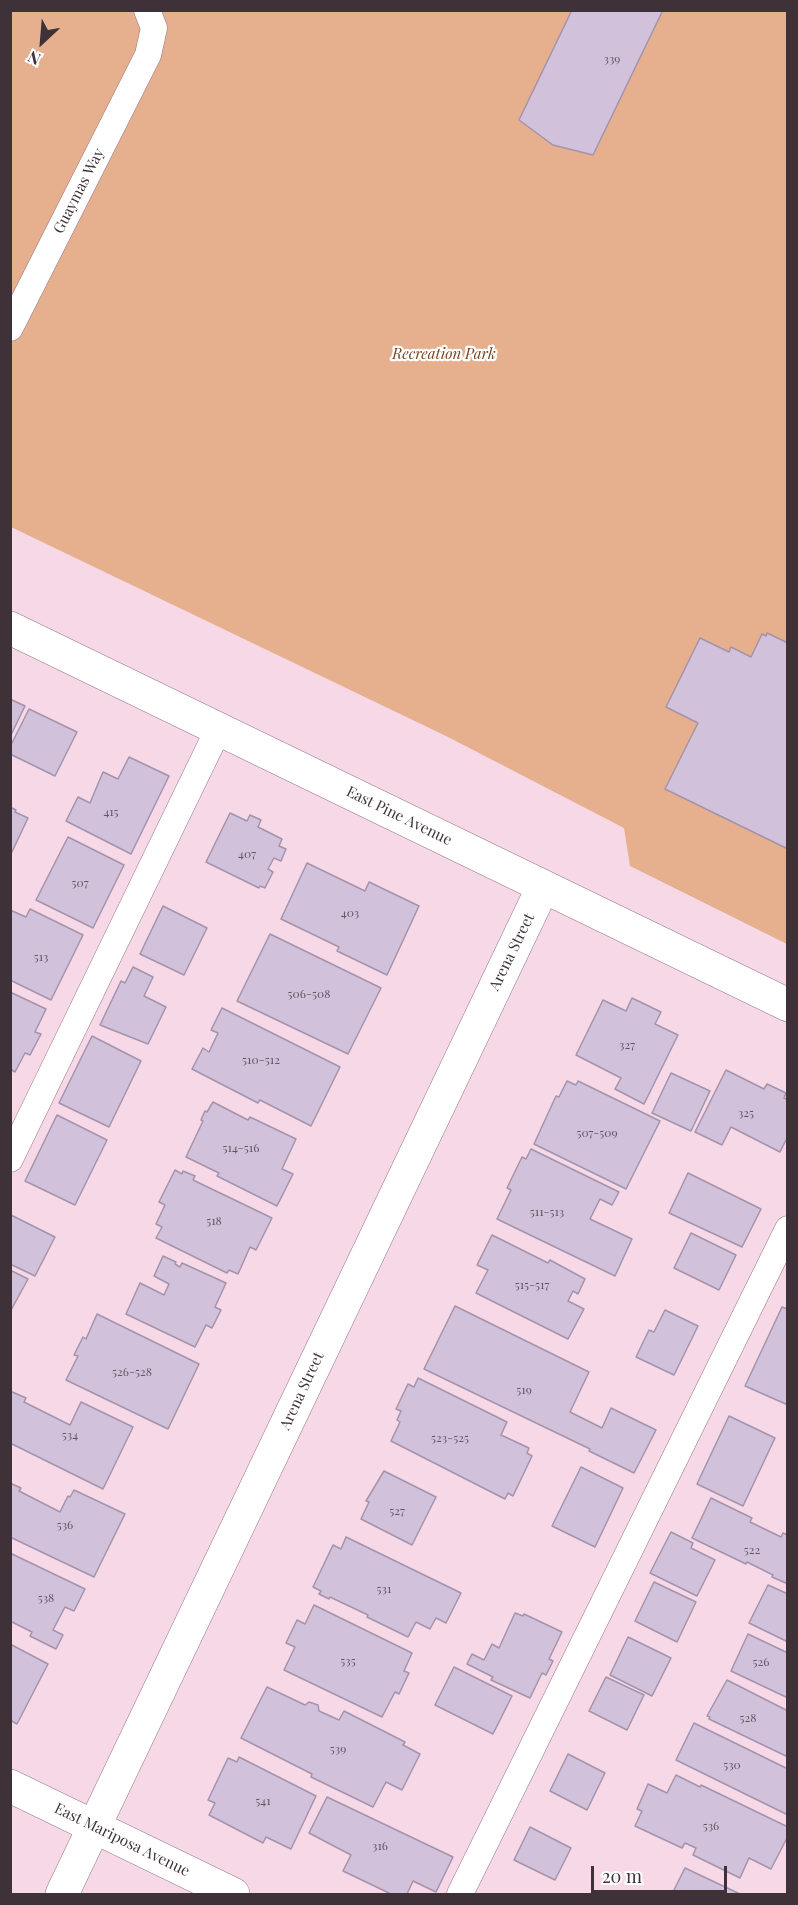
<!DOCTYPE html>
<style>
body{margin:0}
#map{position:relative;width:798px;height:1905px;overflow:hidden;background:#f7d8e7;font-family:"Playfair Display",serif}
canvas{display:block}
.frame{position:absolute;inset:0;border:12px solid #3e3238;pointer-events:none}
.north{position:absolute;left:12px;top:12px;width:60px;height:60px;-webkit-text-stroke:4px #fff;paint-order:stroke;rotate:206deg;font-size:16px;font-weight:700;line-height:24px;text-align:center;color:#3e3238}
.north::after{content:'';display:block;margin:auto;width:21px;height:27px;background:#3e3238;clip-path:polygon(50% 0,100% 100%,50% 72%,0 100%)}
.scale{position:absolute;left:591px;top:1866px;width:136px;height:27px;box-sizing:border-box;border:3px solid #3e3238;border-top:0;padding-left:8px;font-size:18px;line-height:21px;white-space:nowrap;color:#3e3238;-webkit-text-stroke:4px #fff;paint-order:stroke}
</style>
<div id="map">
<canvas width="798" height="1905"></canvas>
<div class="frame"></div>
<div class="north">N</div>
<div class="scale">20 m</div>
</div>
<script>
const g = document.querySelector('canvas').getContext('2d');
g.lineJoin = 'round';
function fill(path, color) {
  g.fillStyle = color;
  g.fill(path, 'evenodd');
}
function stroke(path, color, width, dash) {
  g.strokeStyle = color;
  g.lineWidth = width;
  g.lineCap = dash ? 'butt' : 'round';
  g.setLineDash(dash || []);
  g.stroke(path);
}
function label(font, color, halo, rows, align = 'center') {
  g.font = font + ' "Playfair Display",serif';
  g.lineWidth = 4.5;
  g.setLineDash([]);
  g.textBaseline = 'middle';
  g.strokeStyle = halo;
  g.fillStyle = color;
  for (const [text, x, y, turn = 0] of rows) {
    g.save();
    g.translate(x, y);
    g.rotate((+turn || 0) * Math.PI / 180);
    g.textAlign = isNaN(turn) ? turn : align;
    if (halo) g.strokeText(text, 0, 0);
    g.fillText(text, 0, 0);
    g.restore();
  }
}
const green = new Path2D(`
 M10,11H787V944L630,866L624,828L448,737L11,527Z`);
const building = new Path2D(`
 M572,10H663L593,155L553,145L519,120Z
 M767,633L788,643V849L665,789L698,723L666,707L700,638L729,652L731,647L751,657L762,634L766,636Z
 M10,699L25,706L10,737Z
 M29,709L77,732L55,776L10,754V747Z
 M129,757L169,776L131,854L66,821L78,797L90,803L103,772L118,779Z
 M10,807L16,810L15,812L28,818L10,856Z
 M230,813L247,821L250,815L261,820L258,827L282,839L279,846L286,849L281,861L274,858L268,869L273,872L265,888L260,886L259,888L206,862Z
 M68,837L124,865L93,928L36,900Z
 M307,863L365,891L369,882L419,906L387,975L337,951L339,947L281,919Z
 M163,906L207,928L184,975L140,954Z
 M30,909L83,935L51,1000L10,980V910L26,917Z
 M270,934L381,988L348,1054L237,1001Z
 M133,967L153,977L144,996L166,1007L148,1044L100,1025L121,981L125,983Z
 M10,992L46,1009L35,1032L41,1034L30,1055L25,1053L15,1072L10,1069Z
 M632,998L661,1012L655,1024L678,1035L644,1104L615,1089L621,1078L576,1055L603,1000L626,1011Z
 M222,1008L340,1067L311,1126L260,1100L258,1103L192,1069L203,1048L209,1052L218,1033L211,1030Z
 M92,1036L141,1061L109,1127L59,1103Z
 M726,1070L764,1089L767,1084L786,1093L784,1098L788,1100V1136L780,1152L731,1127L722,1145L695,1132Z
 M671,1073L710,1091L691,1131L652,1113Z
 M567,1081L576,1085L578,1081L660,1121L626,1189L534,1144L556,1096L559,1097Z
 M213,1102L248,1120L250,1117L296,1139L282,1169L293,1174L277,1206L217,1176L219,1173L186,1157L203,1121L201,1120L205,1111L207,1112Z
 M57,1115L107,1140L75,1205L25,1181Z
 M531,1149L619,1192L612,1205L600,1199L590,1219L632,1239L615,1276L497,1219L511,1190L507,1188L522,1157L526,1159Z
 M175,1170L182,1174L183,1171L195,1176L193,1180L272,1218L256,1250L250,1247L238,1274L229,1270L227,1273L156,1238L162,1227L156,1224L165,1205L159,1202Z
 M688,1173L761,1209L742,1247L669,1213Z
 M11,1215L55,1237L35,1276L10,1264Z
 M691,1233L736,1255L719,1290L674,1268Z
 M492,1235L548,1263L550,1260L585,1279L578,1294L573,1291L568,1301L584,1309L568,1339L476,1293L488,1270L477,1265Z
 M163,1256L176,1262L175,1264L180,1267L182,1263L226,1283L215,1307L221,1310L212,1328L206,1325L195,1347L126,1314L140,1283L164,1295L169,1284L154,1276Z
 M10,1270L28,1279L10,1312Z
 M455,1306L589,1372L570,1412L602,1428L611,1408L656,1430L634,1473L589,1451L590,1449L424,1369Z
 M782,1307L788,1309V1405L745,1386Z
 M665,1310L698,1326L674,1375L636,1357L649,1330L654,1332Z
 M97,1314L199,1364L168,1429L66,1380L78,1356L74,1355L83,1337L86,1339Z
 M418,1378L507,1422L501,1435L529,1448L527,1453L532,1456L513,1496L508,1493L505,1499L391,1441L400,1422L397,1420L401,1411L396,1409L408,1384L414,1387Z
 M10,1391L26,1398L24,1402L70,1425L81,1402L133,1427L103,1489L10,1443Z
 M729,1416L775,1438L743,1506L697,1484Z
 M581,1467L623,1488L595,1547L552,1526Z
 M384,1471L436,1497L412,1545L361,1519L369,1502L366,1501Z
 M10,1483L21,1488L19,1491L60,1512L68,1496L70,1497L74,1490L125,1514L94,1577L10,1537Z
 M711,1498L752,1518L750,1522L781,1537L783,1533L788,1535V1584L772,1577L773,1575L747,1562L746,1564L692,1538Z
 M671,1532L693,1543L691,1548L715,1560L697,1596L650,1573Z
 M346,1537L461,1593L446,1623L436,1618L430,1629L416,1622L408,1637L367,1617L368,1615L330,1597L329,1599L319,1594L321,1591L313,1587L333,1545L341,1549Z
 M10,1553L85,1589L74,1611L65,1607L53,1630L63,1635L56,1649L30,1636L32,1632L10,1621Z
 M654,1582L696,1602L677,1642L635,1621Z
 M768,1585L788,1594V1642L749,1623Z
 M314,1605L412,1653L404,1671L409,1673L399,1694L395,1692L382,1717L284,1670L295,1647L286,1643L297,1620L305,1624Z
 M515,1613L523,1616L524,1614L562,1632L549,1659L553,1661L546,1675L542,1673L530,1698L491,1680L493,1677L467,1664L472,1654L484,1660L492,1644L499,1648Z
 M748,1634L788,1653V1698L731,1671Z
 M628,1637L671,1658L652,1696L610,1675Z
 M10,1644L48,1664L17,1724L10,1720Z
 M454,1667L512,1696L493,1734L435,1705Z
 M606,1677L644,1695L627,1730L589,1711Z
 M727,1680L788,1711V1757L709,1719L710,1717L707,1716Z
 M267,1687L305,1705L309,1702L318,1705L319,1711L339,1720L344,1711L405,1742L403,1745L420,1754L402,1790L386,1782L373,1807L311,1777L312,1774L241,1738Z
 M694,1723L788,1769V1815L676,1760Z
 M568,1754L605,1773L587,1810L550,1791Z
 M239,1757L316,1796L291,1849L266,1837L263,1843L209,1815L215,1803L208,1800L228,1758L237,1762Z
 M676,1775L700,1787L701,1785L788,1827V1836L771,1869L749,1858L740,1878L693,1855L696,1848L685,1843L682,1848L635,1826L642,1811L637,1809L648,1784L667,1793Z
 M327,1797L453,1857L436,1892L413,1881L407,1894H391L343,1871L351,1855L309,1833Z
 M530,1827L571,1848L555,1880L514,1860Z
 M685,1868L740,1894H672Z`);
const service = new Path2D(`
 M10,328L148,55L154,28L147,10
 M10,1159L219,728
 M460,1894L788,1229`);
const minor = new Path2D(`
 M10,628L788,1005
 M62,1894L543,887`);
const tertiary = new Path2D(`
 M10,1786L233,1894`);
const numberNames = [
 ["339",612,59],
 ["415",111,812],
 ["407",247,854],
 ["507",80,883],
 ["403",350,913],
 ["513",41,957],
 ["506-508",309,994],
 ["327",627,1045],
 ["510-512",261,1060],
 ["325",746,1113],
 ["507-509",597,1133],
 ["514-516",241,1148],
 ["511-513",547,1212],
 ["518",214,1221],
 ["515-517",532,1285],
 ["526-528",132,1372],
 ["519",524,1390],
 ["534",70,1435],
 ["523-525",450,1438],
 ["527",397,1511],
 ["536",65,1525],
 ["522",752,1550],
 ["531",384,1589],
 ["538",46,1598],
 ["535",348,1661],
 ["526",761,1662],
 ["528",748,1718],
 ["539",338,1749],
 ["530",732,1765],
 ["541",263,1801],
 ["536",711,1826],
 ["316",380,1846]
];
const streetNames = [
 ["Guaymas Way",79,191,-63],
 ["East Pine Avenue",399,816,26],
 ["Arena Street",512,952,-64],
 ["Arena Street",302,1391,-65],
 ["East Mariposa Avenue",122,1840,26]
];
const parkNames = [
 ["Recreation Park",444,354]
];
fill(green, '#e6af8e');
fill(building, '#d2c1db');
stroke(building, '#a393ab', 1.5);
stroke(service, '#947885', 27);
stroke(minor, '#947885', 34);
stroke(tertiary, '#947885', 34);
stroke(service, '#fff', 26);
stroke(minor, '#fff', 33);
stroke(tertiary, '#fff', 33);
label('12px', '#635661', null, numberNames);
label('15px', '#3e3238', '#fff', streetNames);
label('italic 15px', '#774320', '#fff', parkNames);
</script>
